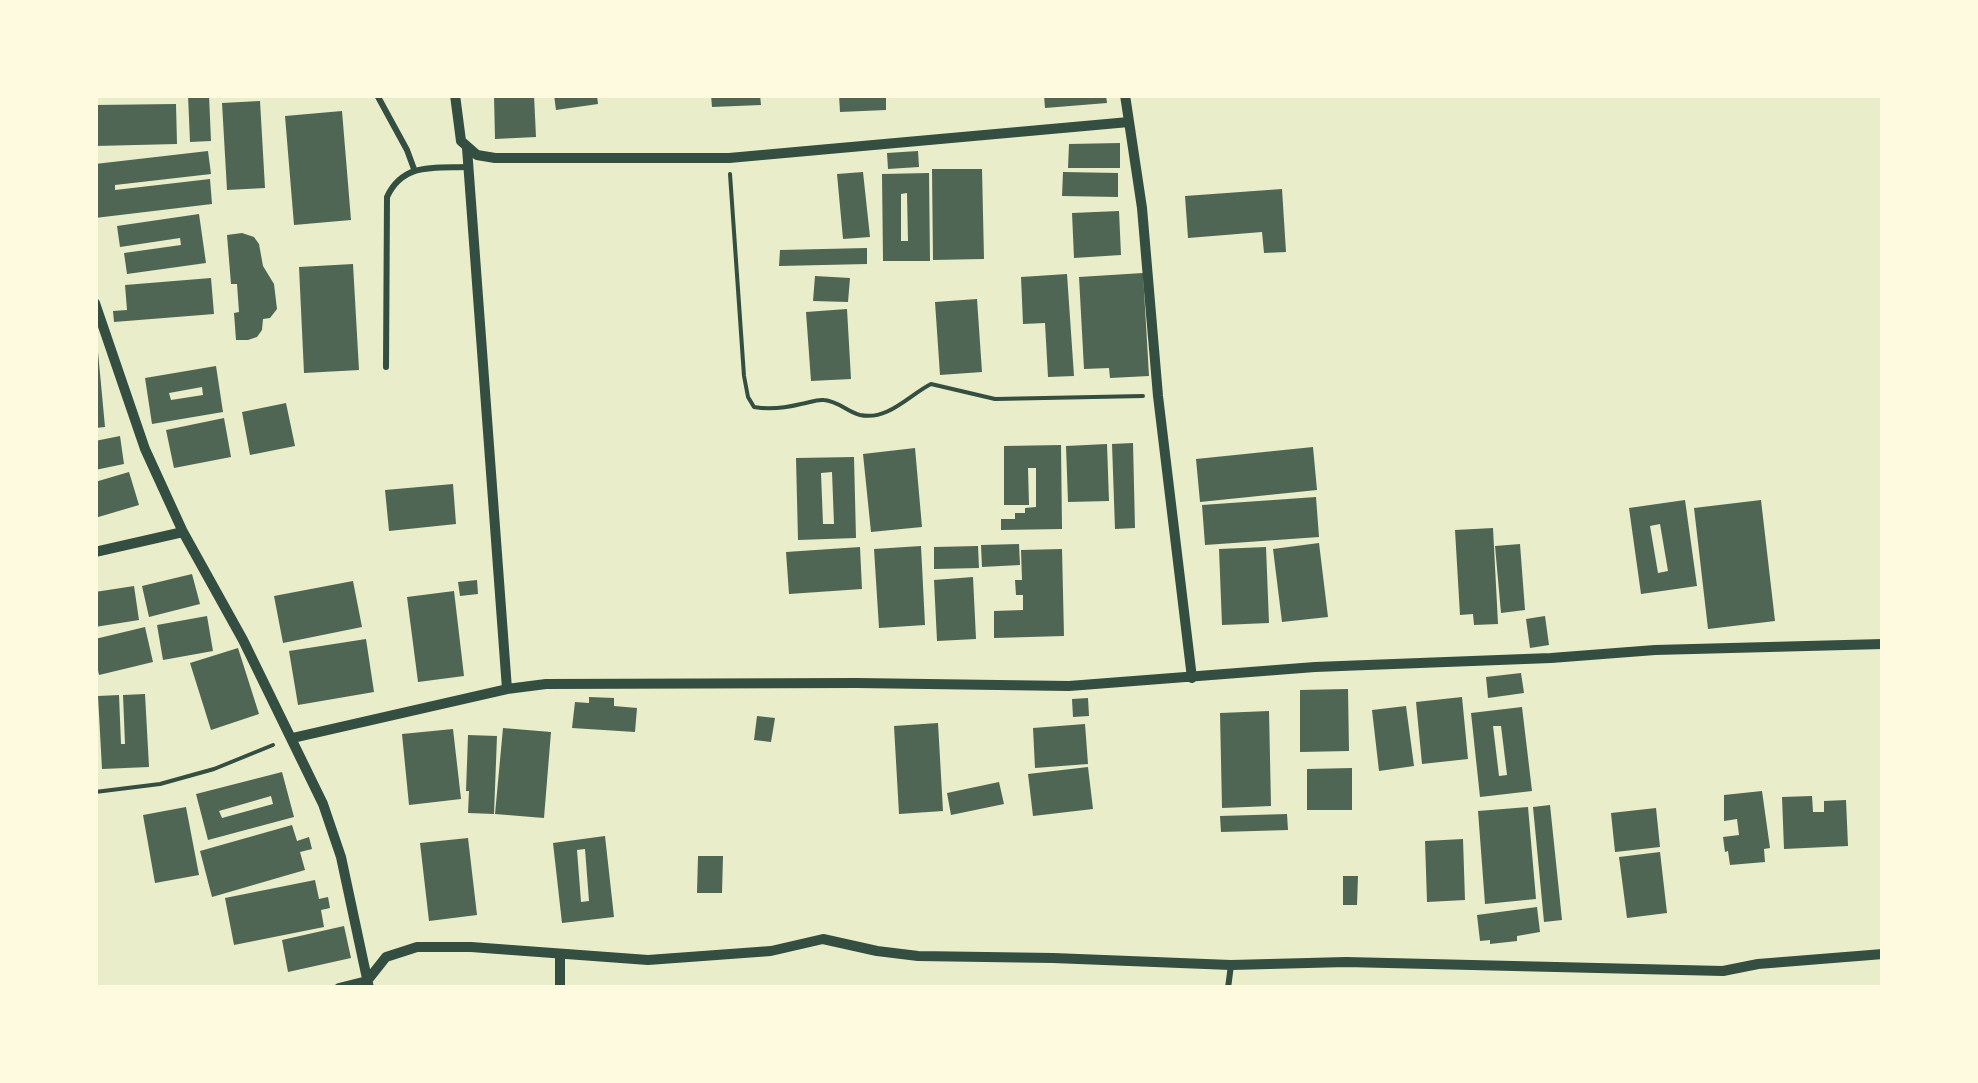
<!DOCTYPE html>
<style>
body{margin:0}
#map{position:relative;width:1978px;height:1083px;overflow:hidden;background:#e9edc9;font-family:Roboto,sans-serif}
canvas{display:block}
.frame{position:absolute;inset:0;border:98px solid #fefae0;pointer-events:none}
</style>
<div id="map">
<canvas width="1978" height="1083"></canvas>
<div class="frame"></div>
</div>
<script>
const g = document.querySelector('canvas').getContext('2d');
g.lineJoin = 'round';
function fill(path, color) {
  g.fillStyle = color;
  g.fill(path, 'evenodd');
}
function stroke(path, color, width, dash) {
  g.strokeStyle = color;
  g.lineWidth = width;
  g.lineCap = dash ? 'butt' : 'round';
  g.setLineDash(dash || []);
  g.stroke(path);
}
const building = new Path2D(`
 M188,95H209L211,141L190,142Z
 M494,95H534L536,137L495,139Z
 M554,95H597L598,104L556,110Z
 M711,95H760L761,105L712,107Z
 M839,95H886V110L840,112Z
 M1044,95H1106L1107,103L1045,108Z
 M260,101L265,188L227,190L222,103Z
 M176,104L177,144L95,146V105Z
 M342,111L351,220L294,225L285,116Z
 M1120,143V168H1068L1069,144Z
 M208,151L211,174L115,185V190L210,179L212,204L95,218V164Z
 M918,151L919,167L888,169L887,153Z
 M932,169H982L984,259L933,260Z
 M863,172L870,237L843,239L837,174Z
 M1063,172L1118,173V197L1062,196Z
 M929,173L930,261H883L882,174ZM907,193L908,241H901V194Z
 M1282,189L1286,252L1264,253L1262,232L1188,238L1185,196Z
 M1119,211L1121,255L1074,258L1072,213Z
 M199,214L206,263L127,274L124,253L181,245L180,238L120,247L117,226Z
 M242,233L254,237L259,244L263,266L274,284L277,309L270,318L263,319L262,330L257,337L248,340H236L234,313L239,312L237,284H231L227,235Z
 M867,248V264L779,266L780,250Z
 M353,264L359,370L304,373L299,267Z
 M1143,273L1149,376L1110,378L1109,368L1084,369L1079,277Z
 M1067,274L1074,376L1048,377L1045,323L1023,324L1021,277Z
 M815,276L850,278L848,302L813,301Z
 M211,278L214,314L114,322L113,311L127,310L125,285Z
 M977,299L982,372L940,375L935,302Z
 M847,309L851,379L811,381L806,312Z
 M95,352H98L105,427L95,428Z
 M216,366L223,412L152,424L145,378ZM202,387L203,395L171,400L169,393Z
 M286,403L295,446L250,455L242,412Z
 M224,418L231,457L174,468L166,430Z
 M120,436L124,464L95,470V441Z
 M1133,443L1135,528L1115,529L1112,444Z
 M1107,444L1109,501L1068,502L1066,446Z
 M1061,445L1062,529L1001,530V519H1015V513H1025V508L1036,507V468H1028L1029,505H1004V446Z
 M1313,447L1317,490L1200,502L1196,459Z
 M915,448L922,527L871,532L863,454Z
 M854,457L856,538L798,540L796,458ZM832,472L834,524H823L821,473Z
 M129,472L139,505L95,518V482Z
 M453,484L456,524L389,531L385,490Z
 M1316,497L1319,537L1205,545L1202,505Z
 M1685,500L1697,586L1641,594L1629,508ZM1660,524L1668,571L1658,573L1650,526Z
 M1761,500L1775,621L1708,629L1694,508Z
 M1493,528L1498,624L1474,625L1473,614L1460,615L1455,530Z
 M1319,543L1328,617L1282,622L1273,549Z
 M1019,544L1020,565L982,567L981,545Z
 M1520,544L1525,610L1501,613L1495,546Z
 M921,546L925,625L879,628L874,549Z
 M978,546L979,568L934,569V547Z
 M860,547L862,589L789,594L786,552Z
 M1266,547L1269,623L1222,625L1219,549Z
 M1062,549L1064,636L994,638V611L1023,610V595H1016L1015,580H1022L1021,550Z
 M192,574L200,604L149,617L142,586Z
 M973,577L976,639L937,641L934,580Z
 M477,580L478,594L460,596L458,582Z
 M353,581L362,627L283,643L274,596Z
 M134,586L139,620L95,627V592Z
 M454,591L464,676L418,682L407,597Z
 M207,616L213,651L163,660L157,625Z
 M1545,616L1549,645L1530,648L1526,619Z
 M145,627L153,662L99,675L95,657V639Z
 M366,639L374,692L298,705L289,651Z
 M238,648L259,714L211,730L190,663Z
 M1521,673L1524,693L1488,698L1486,677Z
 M1348,689L1349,751L1300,752V690Z
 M145,694L149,767L102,769L98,696L119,695L121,744H125L123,695Z
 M589,697L614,698V706L637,708L635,732L572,728L575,702L589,703Z
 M1462,697L1468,759L1422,764L1416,702Z
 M1088,698L1089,716L1073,717L1072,699Z
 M1406,706L1414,766L1379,771L1372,710Z
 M1522,707L1532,791L1480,797L1471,713ZM1493,726H1501L1507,775L1499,776Z
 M1269,711L1271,806L1222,808L1220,713Z
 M757,716L775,718L771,742L754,740Z
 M938,723L943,811L899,814L894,726Z
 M1085,724L1088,764L1035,768L1033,728Z
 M503,728L551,732L544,818L495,814Z
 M453,729L461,799L409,805L402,734Z
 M468,735L497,736L494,814L468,813L469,791H466Z
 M1088,767L1093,809L1033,816L1028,774Z
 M1352,768V810H1307V769Z
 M282,772L294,817L208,840L196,794ZM271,796L273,804L222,818L219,811Z
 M999,782L1004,804L951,815L947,793Z
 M1762,791L1770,848L1764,849L1765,862L1730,865L1728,851L1725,852L1723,837L1739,835L1737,819L1724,821V795Z
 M1812,796L1813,812H1824V801L1846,800L1848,846L1784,849L1782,797Z
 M1550,805L1562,920L1544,922L1533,807Z
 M186,807L199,875L155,883L143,815Z
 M1528,807L1536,899L1485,904L1478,811Z
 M1656,808L1660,847L1615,852L1611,813Z
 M1287,814L1288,830L1221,832L1220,816Z
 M292,825L297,841L309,837L312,849L300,852L305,870L212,897L200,851Z
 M605,836L614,917L562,923L553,843ZM585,849L589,901L581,902L577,850Z
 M468,838L477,915L429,921L420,843Z
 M1463,839L1465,900L1427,902L1425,841Z
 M1660,852L1667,913L1627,918L1619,857Z
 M698,856H723L722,893H697Z
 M1343,876H1358L1357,905H1343Z
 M315,880L319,899L328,897L330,908L321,910L324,927L234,945L225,898Z
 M1537,907L1540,932L1517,936V941L1490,944V940L1480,941L1477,915Z
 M344,926L351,958L288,972L282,940Z`);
const path = new Path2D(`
 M730,174L744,376L748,397L754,407C770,410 785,408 801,404C809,403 816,399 824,400C838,401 848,412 860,415C888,421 909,395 931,384L995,399L1143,396
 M95,792L160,784L214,769L273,745`);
const service = new Path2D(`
 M377,95L407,150L414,169
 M386,367L387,197C403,162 435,168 468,167
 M1228,988L1231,965`);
const minor = new Path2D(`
 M455,95L461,141L477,155L495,158H729L1129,122
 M1125,95L1142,208L1158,396L1192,678
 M467,148L507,689
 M95,303L145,449L183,532L243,640L323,804L341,857L369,988
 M95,552L183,532
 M292,738L507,689L546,684L857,683L1069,686L1315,667L1551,658L1655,650L1883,644
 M339,988L367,981L386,957L417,947H471L648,960L771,951L823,939L877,951L918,956L1053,958L1231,965L1346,962L1723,971L1758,964L1883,954
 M560,988V955`);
fill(building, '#4f6655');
stroke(path, '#344e41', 4);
stroke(service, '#344e41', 6);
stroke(minor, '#344e41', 10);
</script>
